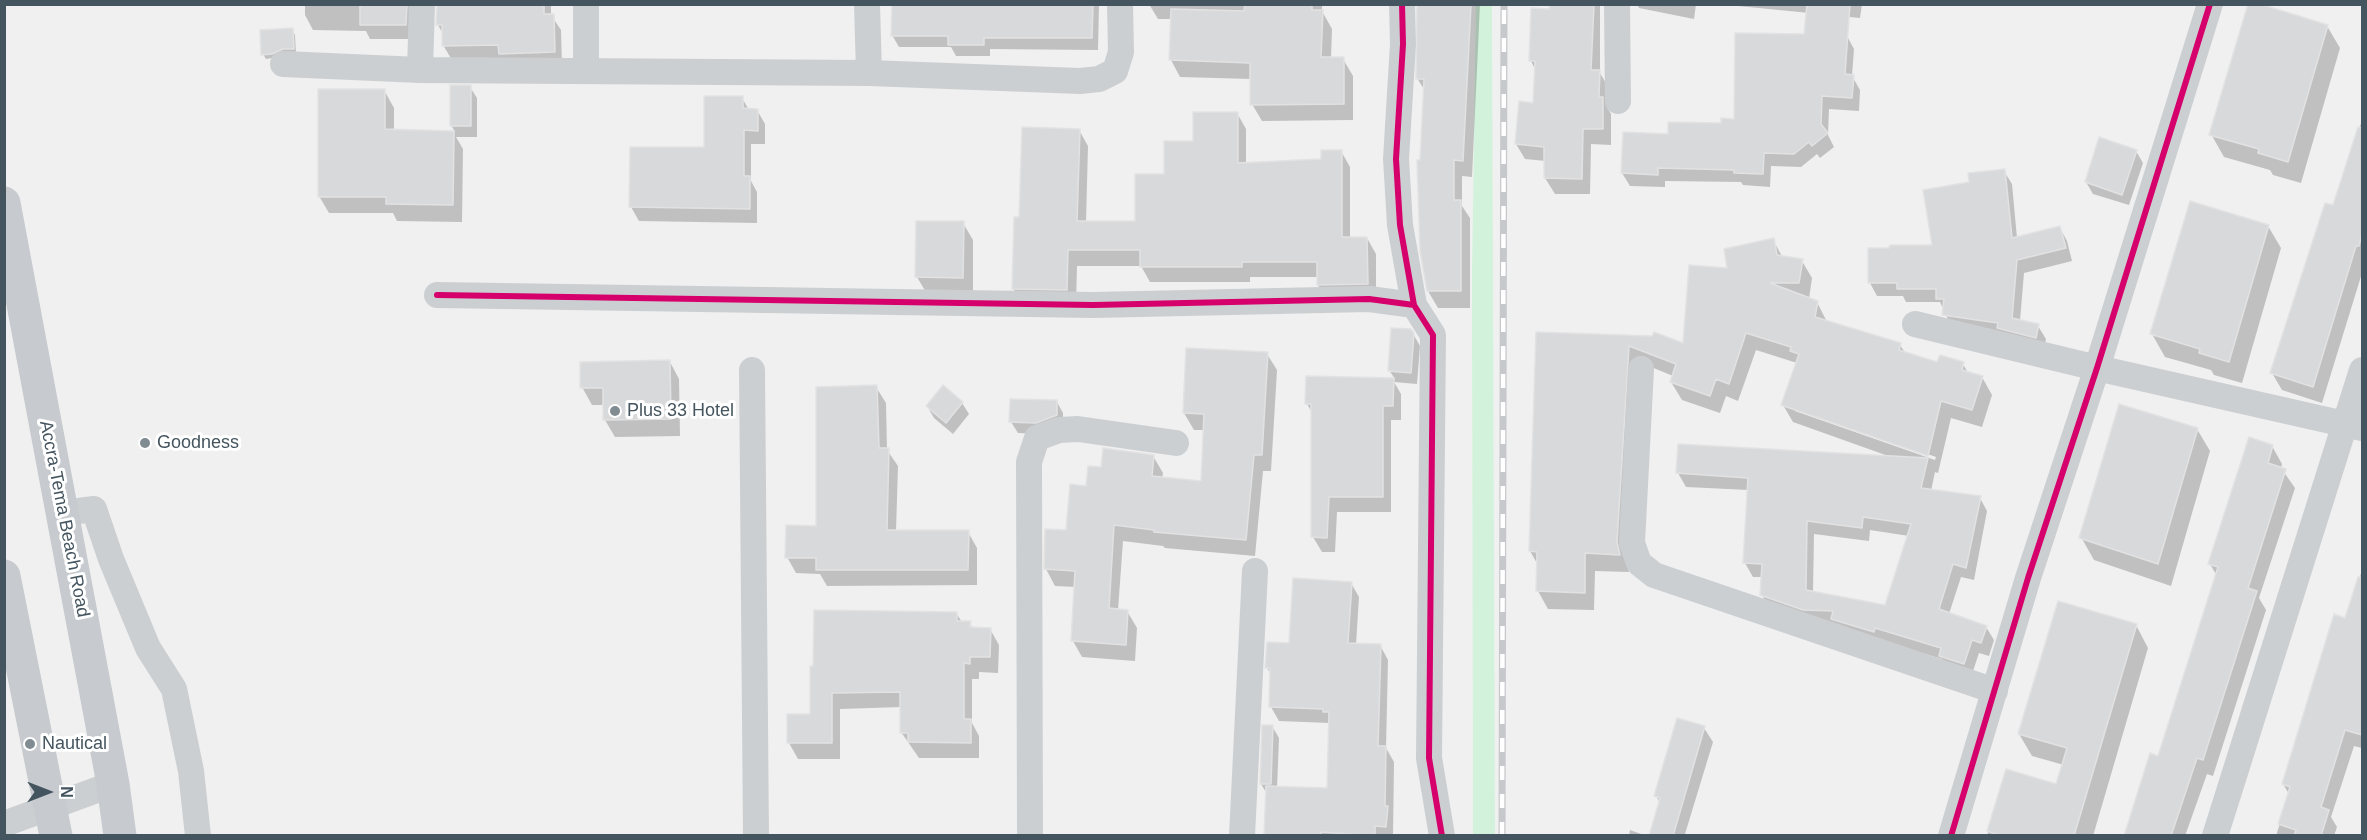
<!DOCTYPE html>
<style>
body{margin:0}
#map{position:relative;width:2367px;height:840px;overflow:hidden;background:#f1f0f0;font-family:Helvetica,sans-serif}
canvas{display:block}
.frame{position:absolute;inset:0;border:6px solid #45555f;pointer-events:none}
.north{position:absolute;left:18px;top:762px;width:60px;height:60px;-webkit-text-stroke:4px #fff;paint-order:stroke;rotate:90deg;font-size:16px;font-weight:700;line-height:24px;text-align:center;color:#45555f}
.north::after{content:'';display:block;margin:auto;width:21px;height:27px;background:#45555f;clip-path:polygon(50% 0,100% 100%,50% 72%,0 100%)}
</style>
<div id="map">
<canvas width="2367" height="840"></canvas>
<div class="frame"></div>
<div class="north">N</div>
</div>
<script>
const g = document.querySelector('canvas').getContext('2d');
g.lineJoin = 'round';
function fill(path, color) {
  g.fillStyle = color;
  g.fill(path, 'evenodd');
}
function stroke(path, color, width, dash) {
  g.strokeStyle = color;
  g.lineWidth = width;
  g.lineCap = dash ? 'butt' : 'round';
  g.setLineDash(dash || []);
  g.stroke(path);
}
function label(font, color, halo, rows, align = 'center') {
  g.font = font + ' Helvetica,sans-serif';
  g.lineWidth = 6;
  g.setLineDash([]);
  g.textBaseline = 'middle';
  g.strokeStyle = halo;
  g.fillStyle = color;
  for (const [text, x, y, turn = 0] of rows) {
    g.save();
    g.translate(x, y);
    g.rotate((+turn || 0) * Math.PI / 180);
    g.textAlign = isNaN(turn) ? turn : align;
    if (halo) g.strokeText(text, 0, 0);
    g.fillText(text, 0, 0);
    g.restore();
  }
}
const green = new Path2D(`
 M1476,5H1492L1495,836L1473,835L1472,273Z`);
const shadow = new Path2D(`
 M305,4H426L414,39H370L366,31L313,30L305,15Z
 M434,4H551V15L561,30L562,67L452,60L443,45V34L438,25L437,6Z
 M893,4H1099L1098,50L990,49V56H956L951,47H899L892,35Z
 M1149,4H1322V11L1332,29L1331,59H1343L1353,76V120L1262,121L1252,104L1251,79L1180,77L1171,60L1172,19H1158Z
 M1417,4H1480L1472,177L1462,176V206L1470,218V308H1438L1428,291L1421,162L1425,91L1417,78Z
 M1551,4H1600V73L1608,87L1607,107L1611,114V145L1591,144L1590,194H1555L1545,178L1546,161L1525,159L1516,144L1535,105L1536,71L1531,61Z
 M1637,4H1696L1694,19L1639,8Z
 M1718,4H1862L1860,18Z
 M2327,26L2340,48L2301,183L2273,175L2270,170L2224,157L2211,134Z
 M292,30L295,35L296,54L266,59L263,54Z
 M1847,36L1854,49L1852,76L1860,90L1859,111L1829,109L1828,135L1834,147L1820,158L1817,154L1801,167L1771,166L1770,187L1743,185L1741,182L1665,181V187L1630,186L1622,173L1669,135L1735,121Z
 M470,87L477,98V137H456L463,149L462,222L397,221L393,213H329L319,196L384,90L394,108V131L455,132L451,125Z
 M742,98L749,110H757L765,124V144H751V181L757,192V223L639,221L631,207L705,149Z
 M1237,113L1246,129V164L1323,161L1341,151L1350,167V239L1367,238L1376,254V300L1328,301L1318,285V277H1250V282H1150L1141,266H1077L1076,305L1022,304L1013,288L1020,219L1079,130L1088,146L1086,223H1136L1165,175L1195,143Z
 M2362,120V273L2322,403L2282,390L2272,373L2334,207Z
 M2136,151L2143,163L2129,205L2093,194L2086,182Z
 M2004,171L2012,184L2017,238L2060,228L2067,241L2072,261L2024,273L2020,321L2038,326L2046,339L2044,351L1952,328L1940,302H1906L1903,296H1877L1870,283L1934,247L1971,184Z
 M963,223L973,240V294H927L917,277Z
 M2268,226L2281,248L2242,383L2214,375L2211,370L2165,357L2152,334Z
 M1773,240L1783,258L1802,261L1812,278L1809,299L1817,302L1827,322L1900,345L1906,354L1938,364H1963L1968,373L1982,377L1992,395L1982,427L1951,418L1938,473L1935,472L1931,491L1980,498L1987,511L1974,580L1961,577L1949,614L1986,627L1994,640L1989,656L1979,653L1971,677L1948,669L1942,659L1770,609L1762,595L1763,577H1753L1745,563L1749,490L1686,487L1678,473L1891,457L1793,422L1783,405L1797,363L1756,350L1738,401L1726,396L1720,413L1682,400L1671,382L1673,376L1639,362L1626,561L1629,572L1595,571L1594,610L1548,609L1538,591V565L1530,551L1538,333L1684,345L1729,270ZM1795,408L1936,457L1935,460L1795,411ZM1870,530L1909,536L1887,607L1813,593L1814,534L1869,541Z
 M1411,330L1420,346L1417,384L1394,382L1401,394V420H1391V512H1337L1335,552H1322L1313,537V414L1307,404V378L1395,379L1389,370Z
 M1267,354L1277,370L1271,471H1263L1255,556L1165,548L1163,546L1123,541L1118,610L1127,611L1137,628L1135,661L1082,657L1073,641L1076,587L1055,586L1046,569L1067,532L1087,488L1102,469L1153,456L1163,473L1162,479L1202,483L1205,430H1194L1184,413Z
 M670,362L679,379L680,436L615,437L605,420L604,405H592L582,387Z
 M876,387L886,403L887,450L898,466L896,531L968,532L977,548V585L827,586L820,574L796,573L787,557L817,527Z
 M944,387L962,403L969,414L953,434L934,418L927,406Z
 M1057,402L1063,413V427L1042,434L1018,433L1011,422Z
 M2197,429L2210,451L2171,586L2094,560L2081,537Z
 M2272,446L2282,464L2281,468L2295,488L2259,598L2266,610L2213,776L2207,774L2185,836H2126L2159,758L2217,576L2210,564Z
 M2362,571V748L2354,746L2331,817L2337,827L2334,836H2276L2289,794L2283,784Z
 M1351,583L1359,597L1356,645H1380L1388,660L1386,748L1394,762L1393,836H1266L1267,794L1261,784L1272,726L1279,738L1277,788L1329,790L1330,723L1279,721L1271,707V676L1267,667Z
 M956,613L962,622L970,623L973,629H990L999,645L998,673L979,672V679H972V723L979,736V758H919L901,732L902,707L840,709V759H798L789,743L812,716L811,668Z
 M2136,625L2148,648L2093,836H1987L2007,771L2057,786L2064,765L2032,756L2019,734Z
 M1704,728L1713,742L1685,834L1689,836H1650L1660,803L1656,796Z
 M1630,830L1647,836H1629Z`);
const building = new Path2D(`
 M360,4H407L406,25H360Z
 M437,4H544V14H554L555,52L499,54L498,45L442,46V25H436Z
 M892,4H1093L1092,38H984V45H948V36H891Z
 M1245,4H1312V10H1323L1321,57H1344V104L1250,105V63L1169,60L1171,9L1244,11Z
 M1417,4H1471L1463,161L1454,160V200H1461V291H1427L1420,251L1417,160H1420L1424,79H1416Z
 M1550,4H1594L1591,70H1600L1599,97H1603V129H1583L1582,179L1544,178V147L1515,144L1519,101L1533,103L1535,61H1529L1531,8L1549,9Z
 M1807,4H1850L1845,74L1854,75L1852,98L1822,96L1821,124L1828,133L1812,146L1809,142L1794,154L1764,153L1763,174L1734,173V170L1658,168V175L1621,173L1623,132L1668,134V122L1721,123V118L1734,119L1735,33L1804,34Z
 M2248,4H2260L2328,25L2288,162L2258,153L2259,149L2209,135Z
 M293,28L294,49H283L272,54L261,55L260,30Z
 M450,85H471V126H450Z
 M318,89H385V129L454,131L453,205L386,204V197H318Z
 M704,96H743V108L758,109V131L744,130V176H750V209L629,207L630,147H704Z
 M1193,112H1238V163L1321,159V150H1342V237H1367L1368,284L1317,285V262H1242V267H1140V250H1068L1067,290L1012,289L1014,217H1019L1022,127L1080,129L1077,221H1135V174H1164V141H1193Z
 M2358,127L2362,128V234L2359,246H2356L2313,387L2270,373L2325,203L2333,205Z
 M2099,137L2137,150L2122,195L2085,182Z
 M2005,169L2012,238L2060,226L2066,248L2017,260L2012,318L2039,324L2036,338L1997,328L1998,323L1942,315L1944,299H1936V289H1897V283H1868V248H1889L1890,245H1932L1923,190L1969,182L1968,173Z
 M2190,201L2269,225L2229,362L2199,353L2200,349L2150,334Z
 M916,221H964L963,278L915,277Z
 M1774,238L1777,255L1803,259L1799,283H1770L1818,301L1815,317L1901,343L1899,350L1937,362L1940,355L1964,362L1962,370L1983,376L1972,410L1941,401L1928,456L1781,405L1799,354L1790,351L1791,347L1746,333L1729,384L1716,379L1710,396L1670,382L1676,364L1629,346L1617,542L1620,555L1585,553V593L1536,591L1537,552L1529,551L1536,332L1652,336L1654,332L1683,343L1689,265L1727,268L1724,249Z
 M1391,328L1411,329L1414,333L1411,373L1388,371Z
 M1186,348L1268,352L1262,455H1254L1246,540L1154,532V530L1114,525L1109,608L1128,610L1126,645L1071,641L1075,571L1044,569L1045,529L1066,530L1070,484L1086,486L1088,466L1101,467L1103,448L1154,455L1152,476L1201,481L1204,414L1183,413Z
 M670,360L671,419L603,420V388H580V362Z
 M1306,376L1394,378L1393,406H1383V497H1329L1327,538L1311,537V404H1305Z
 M877,385L879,448H889L887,530H969L968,570H816V558H785L786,525L816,526V387Z
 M943,385L963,402L946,423L926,406Z
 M1010,399L1057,400V415L1036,423L1009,422Z
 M2119,404L2198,428L2158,564L2079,538Z
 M2249,437L2273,445L2268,463L2286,469L2248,588L2257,591L2203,760L2197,758L2171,836H2124L2150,753L2158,756L2218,567L2208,564Z
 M1678,444L1928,458L1921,488L1981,496L1966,568L1953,564L1939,609L1987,626L1981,643L1972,640L1964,664L1939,656L1941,648L1875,628L1874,632L1831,619L1833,611L1803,610L1760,595L1762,564L1743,563L1748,478L1676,473ZM1863,517L1911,524L1885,605L1806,590L1807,521L1862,528Z
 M2358,577H2362V735L2345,730L2321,807L2329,810L2321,836H2294L2296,830L2278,824L2290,787L2282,784L2334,614L2345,618Z
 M1293,578L1352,582L1348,643L1381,644L1378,746H1386L1385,806H1388L1386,827L1375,826V836L1321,832V836H1264L1266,786L1327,788L1329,712H1323V709L1269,707L1270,668H1265L1267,642L1289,643Z
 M2058,601L2137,624L2074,836H2001L1987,831L2006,769L2056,784L2067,748L2018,734Z
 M814,610L957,612V621H971L970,627L991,628L990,657H970V664L964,663V719H971V743L908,742V733H900V692L832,693V743H787V714H810V666H813Z
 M1677,718L1705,726L1673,836H1649L1660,798L1654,796Z
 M1262,725H1273L1271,784H1260Z`);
const minor = new Path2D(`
 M586,4V70
 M867,4L869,73L1080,81L1099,79L1115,71L1121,52L1120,4
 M1402,4L1403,44L1396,159L1400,225L1414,305L1433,335L1429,758L1442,836
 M1617,4L1618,101
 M283,64L420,70L869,73
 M420,70L422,4
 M437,295L1093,305L1369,299L1414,305
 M1915,324L2097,368L2362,428
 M1641,369L1632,543L1639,563L1654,575L1995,691
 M752,370L756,836
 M63,513L94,509L111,559L148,648L174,689L191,771L198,836
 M4,824L113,784
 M1030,836L1029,462L1037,438L1059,430L1078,429L1176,443
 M1242,836L1255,571
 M1951,836L2028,578L2097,368L2210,4
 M2215,836L2362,370`);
const major = new Path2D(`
 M4,203L113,784L120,836
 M4,576L56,836`);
const rail = new Path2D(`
 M1502,836L1504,4`);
const cycleway = new Path2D(`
 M1402,4L1403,44L1396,159L1400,225L1414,305L1433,335L1429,758L1442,836
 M437,295L1093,305L1369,299L1414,305
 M1951,836L2028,578L2097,368L2210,4`);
const markers = [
 [615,411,6,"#818b92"],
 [145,443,6,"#818b92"],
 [30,744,6,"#818b92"]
];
const poiNames = [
 ["Plus 33 Hotel",627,411],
 ["Goodness",157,443],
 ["Nautical",42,744]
];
const streetNames = [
 ["Accra-Tema Beach Road",64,519,79]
];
fill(green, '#d2f2dc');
fill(shadow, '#0003');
fill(building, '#d8d9db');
stroke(building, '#e2e2e3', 1.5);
stroke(minor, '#cccfd1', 26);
stroke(major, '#c7cbcf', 33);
stroke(rail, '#c6c8cb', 7);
stroke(rail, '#fff', 4.5, [14]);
stroke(cycleway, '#d6006c', 6);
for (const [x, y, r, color] of markers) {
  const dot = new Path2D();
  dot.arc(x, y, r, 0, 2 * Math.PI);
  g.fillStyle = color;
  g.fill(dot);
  stroke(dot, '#fff', 2);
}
label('18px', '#45555f', '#fff', poiNames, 'left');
label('18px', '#45555f', '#fff', streetNames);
</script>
